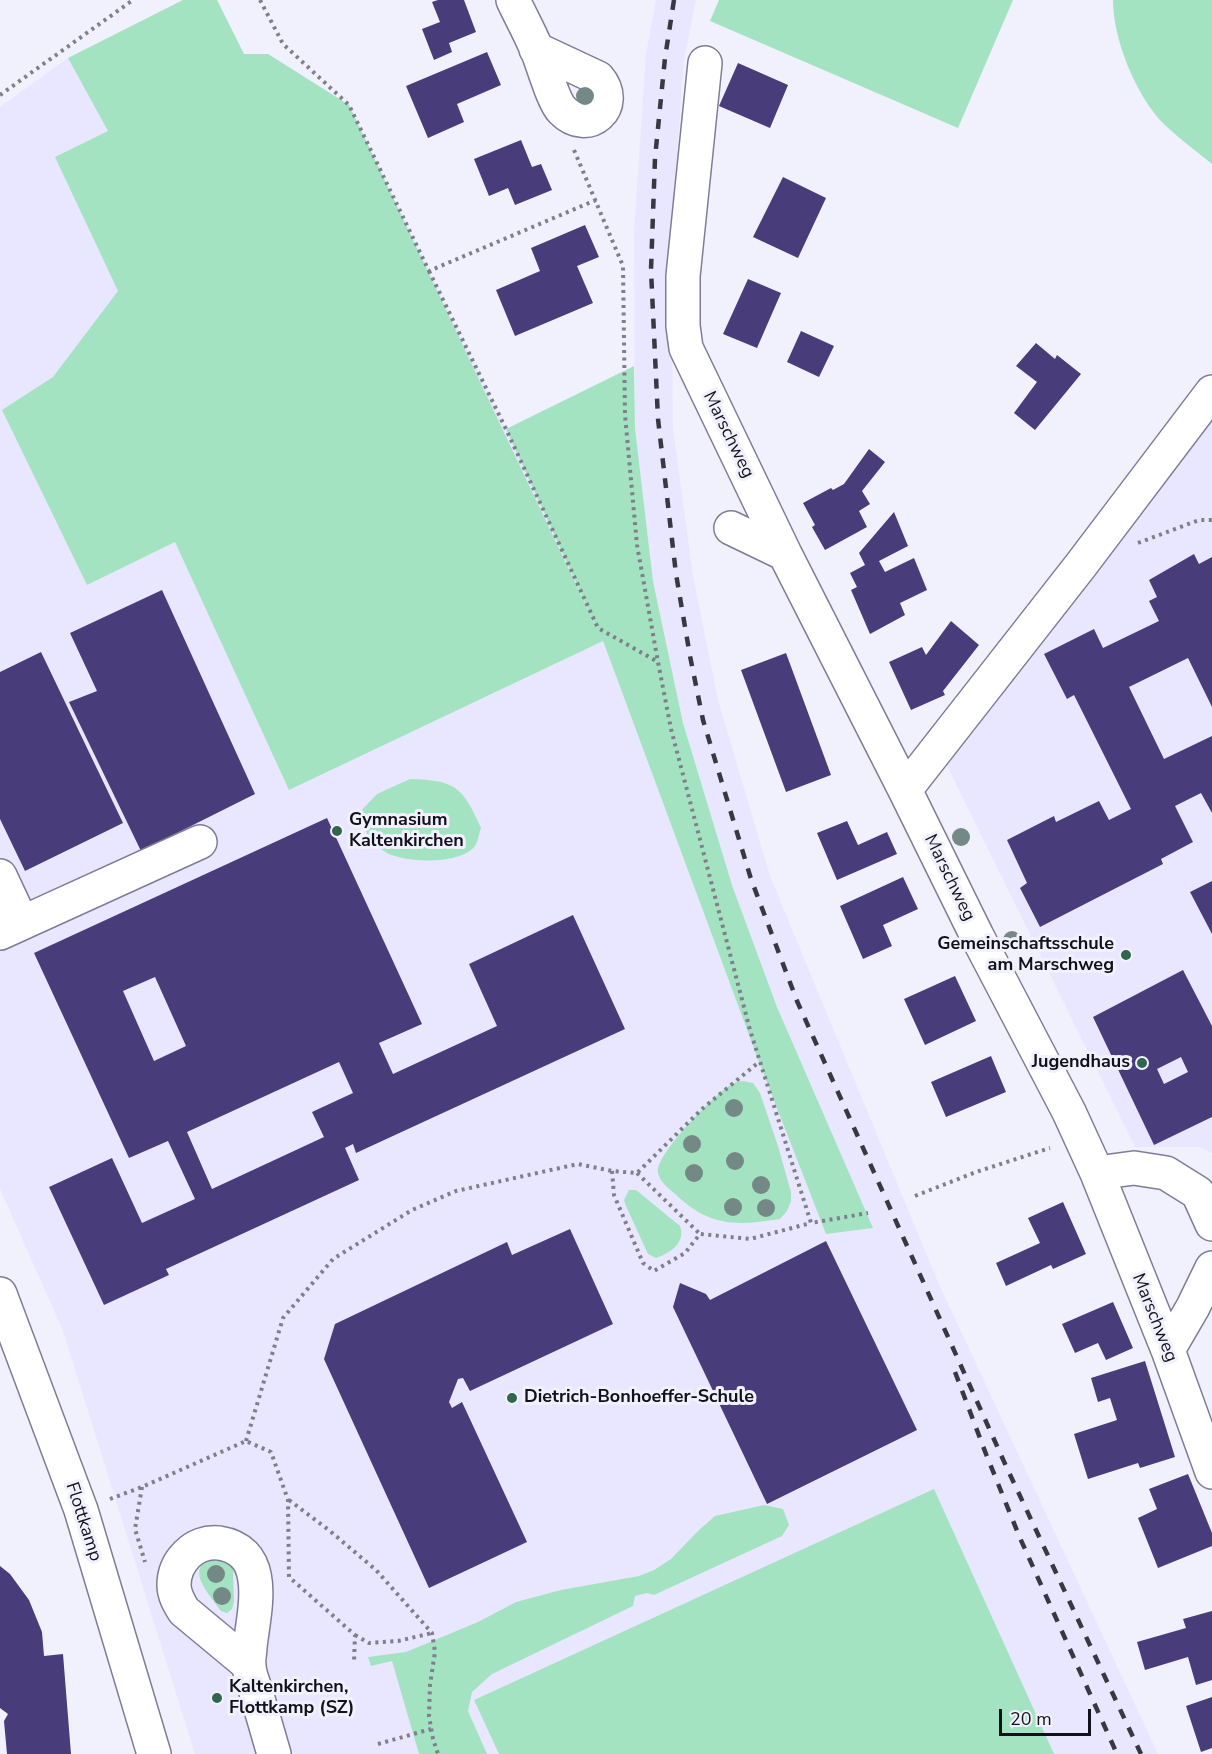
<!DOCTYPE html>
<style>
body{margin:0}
#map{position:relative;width:1212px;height:1754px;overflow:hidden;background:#f1f0fd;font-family:"Nunito Sans",sans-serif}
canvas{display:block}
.scale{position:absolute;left:999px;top:1709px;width:92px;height:27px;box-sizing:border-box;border:3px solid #12111b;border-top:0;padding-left:8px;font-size:18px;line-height:21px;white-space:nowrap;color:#12111b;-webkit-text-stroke:4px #f1f0fd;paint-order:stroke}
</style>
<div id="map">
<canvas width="1212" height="1754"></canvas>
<div class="scale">20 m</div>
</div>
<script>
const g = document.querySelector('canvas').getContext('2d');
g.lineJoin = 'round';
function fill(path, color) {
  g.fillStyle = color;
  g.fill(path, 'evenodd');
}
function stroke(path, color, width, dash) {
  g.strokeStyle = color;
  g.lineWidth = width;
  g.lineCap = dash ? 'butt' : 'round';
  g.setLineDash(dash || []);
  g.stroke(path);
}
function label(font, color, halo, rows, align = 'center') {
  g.font = font + ' "Nunito Sans",sans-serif';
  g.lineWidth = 6;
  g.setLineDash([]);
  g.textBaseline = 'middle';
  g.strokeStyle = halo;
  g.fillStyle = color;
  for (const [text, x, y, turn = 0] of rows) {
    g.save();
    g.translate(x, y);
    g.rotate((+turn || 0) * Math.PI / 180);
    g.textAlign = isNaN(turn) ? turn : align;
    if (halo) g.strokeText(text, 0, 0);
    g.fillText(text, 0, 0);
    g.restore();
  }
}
const built = new Path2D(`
 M183,0H217L244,54H268L349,105L506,429L598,628L759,1062L826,1233L872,1228L777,1007L732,885L683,723L653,581L635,428L634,232L646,54L656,0H696L684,59L671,239L673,428L693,576L718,700L770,876L938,1282L1158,1754H195L63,1331L0,1189V107L68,58Z
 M1212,417V1153L1199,1147H1135L946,764Z`);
const green = new Path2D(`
 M183,0H217L244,54H268L349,105L599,633L506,429L634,366L635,428L653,581L683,723L732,885L777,1007L873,1228L826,1234L759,1062L603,641L289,790L175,542L87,585L2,410L53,377L118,291L55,157L108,131L68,58Z
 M719,0H1013L958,128L710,21Z
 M1113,0H1212V164C1194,149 1175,136 1159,119C1134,90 1113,38 1113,0Z
 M410,779C455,780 463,787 481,828C479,834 478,842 475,846C461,865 406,863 387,853C382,850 376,845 372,841C365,833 363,822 361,811L377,794Z
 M743,1081L753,1083L760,1093L778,1146L791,1192V1201L787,1211L780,1219C736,1226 709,1227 674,1193C668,1188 659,1181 658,1172C655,1155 718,1090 734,1083C736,1082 742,1081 743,1081Z
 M629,1190H636L641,1194L680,1226C686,1243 670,1253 656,1258L648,1254L626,1206L624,1200Z
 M934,1489L1054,1754H499L474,1700Z
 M764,1505L783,1509L789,1525L782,1536L654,1595L647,1593L635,1596L633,1606L492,1674L472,1692L468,1711L487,1754H419L392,1661L371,1666L368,1657L406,1652L478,1622L516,1602L561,1590L639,1576L654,1570L671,1559L699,1530L715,1516Z
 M220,1558L227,1562L233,1568L234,1602L232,1609L227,1613L221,1611C208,1593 180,1563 220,1558Z`);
const building = new Path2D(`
 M438,0H464L476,32L449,43L452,52L434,60L422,29L440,22L432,2Z
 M487,52L501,85L457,104L464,122L428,138L406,86Z
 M738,63L788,85L770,128L719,106Z
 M521,140L532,167L541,164L552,190L515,205L508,188L489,196L474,159Z
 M783,177L826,198L798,258L753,237Z
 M585,225L599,257L577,266L593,303L515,336L496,290L540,271L531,248Z
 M748,279L781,293L757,348L723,334Z
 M801,331L834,346L819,377L787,362Z
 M1036,343L1055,359L1057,355L1081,374L1035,430L1014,413L1037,382L1016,366Z
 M869,449L885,462L862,491L870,504L859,511L867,527L825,550L812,527L815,525L803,503L831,488L833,490L844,484Z
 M894,512L908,546L879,561L885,572L914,558L927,590L900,603L905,615L870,634L851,590L857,587L850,573L865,565L859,553Z
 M1194,554L1199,564L1212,557V707L1188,658L1129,687L1164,759L1212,736V813L1201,793L1175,806L1193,842L1161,859L1163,864L1040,927L1020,888L1027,883L1007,840L1054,816L1056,822L1099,801L1109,820L1131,809L1074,695L1067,699L1044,654L1094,629L1103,648L1159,621L1149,601L1157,597L1149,580Z
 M162,590L255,794L141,851L69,702L97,691L70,633Z
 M951,621L979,645L943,691L945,695L911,710L889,662L922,647L926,655Z
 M41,652L123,823L25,871L0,819V672Z
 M786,653L831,775L786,792L741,670Z
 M327,818L422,1024L379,1043L393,1074L497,1026L469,964L573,915L625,1029L356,1153L353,1144L345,1148L359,1180L166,1269L169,1275L104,1305L49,1187L112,1158L142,1223L195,1199L168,1141L129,1158L34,953ZM155,977L186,1046L154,1061L123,991ZM339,1062L353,1093L312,1112L324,1137L212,1189L187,1132Z
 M847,821L858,845L887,832L897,854L837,880L817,833Z
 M903,877L918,909L883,925L892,946L863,959L840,906Z
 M1212,881V934L1190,892Z
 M1183,970L1212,1026V1117L1154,1145L1093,1017ZM1181,1057L1188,1072L1164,1084L1157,1069Z
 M955,976L976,1021L925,1045L904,999Z
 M991,1056L1006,1092L946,1117L931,1082Z
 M1063,1202L1086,1254L1053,1269L1051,1265L1006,1286L996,1263L1040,1243L1028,1218Z
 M570,1229L613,1324L470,1391L463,1378L458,1379L449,1402L452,1408L462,1402L527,1542L429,1588L324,1359L335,1324L507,1242L512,1255Z
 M826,1241L917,1430L767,1504L673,1307L680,1283L706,1294L710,1300Z
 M1113,1302L1133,1348L1106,1360L1098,1343L1075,1353L1062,1324Z
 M1145,1361L1175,1457L1140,1468L1138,1463L1088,1479L1074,1434L1117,1420L1110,1398L1098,1402L1091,1378Z
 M1188,1474L1212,1533V1546L1158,1568L1138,1518L1157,1509L1149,1489Z
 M0,1566L10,1574L29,1600L42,1632L44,1656L63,1654L71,1754H7L4,1721L8,1714L0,1708Z
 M1212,1611V1680L1196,1685L1188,1657L1145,1670L1137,1642L1186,1628L1183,1619Z
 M1212,1697V1748L1201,1752L1186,1706Z`);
const path = new Path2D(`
 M260,0L283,44L349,105L429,271L596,200
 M0,95L133,0
 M574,150L623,266L625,415L637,545L658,662L671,729L750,1030L811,1223L868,1213
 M429,271L506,429L598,628L658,662
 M1138,543L1199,520H1212
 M612,1171L614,1195L643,1263L654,1271L685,1253L700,1234L750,1239L811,1223
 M637,1173L700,1234
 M915,1196L976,1172L1050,1148
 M246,1441L283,1318L333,1259L412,1210L456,1191L578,1164L612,1171L637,1173L702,1109L759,1062
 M142,1487L135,1529L145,1562
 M110,1499L142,1487L246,1441L271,1452L288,1500L289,1577L355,1635L354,1662
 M289,1500L330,1531L376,1570L432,1633L435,1652L430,1685L429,1716L433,1739L438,1754
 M355,1635L369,1643L398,1641L432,1633
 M378,1744L431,1729`);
const minor = new Path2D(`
 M513,0C521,17 530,33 537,50C543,64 553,101 562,110C588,137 622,106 598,78L536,49
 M705,63L683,276V326L686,348L785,554
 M731,528L785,554L905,790L977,936L1069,1112L1097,1173L1168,1350L1212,1472
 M905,790L1081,565L1212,392
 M0,876L22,923
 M0,933L200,842
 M1097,1173L1134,1168L1166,1173L1198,1193L1212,1224
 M0,1294L81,1510L154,1754
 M1168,1350L1193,1307L1212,1268
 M249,1665L184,1611C179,1603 174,1595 174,1585C174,1562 194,1540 219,1543C271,1551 254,1610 250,1647C250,1653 248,1660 249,1665C249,1674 254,1684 256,1692C262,1713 268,1733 274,1754`);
const rail = new Path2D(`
 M674,0L665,58L655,158L651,270L658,419L676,574L690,656L703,720L751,879L797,1001L1006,1466L1141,1754
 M955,1372L986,1454L1020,1538L1117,1754`);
const trees = [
 [585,96],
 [961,837],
 [1012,940],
 [734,1108],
 [692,1144],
 [735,1161],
 [694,1173],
 [761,1185],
 [733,1207],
 [766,1208],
 [216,1574],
 [222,1596]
];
const markers = [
 [337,831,6,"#30664c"],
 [1126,955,6,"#30664c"],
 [1142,1063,6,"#30664c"],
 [512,1398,6,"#30664c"],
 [217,1698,6,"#30664c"]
];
const streetNames = [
 ["Marschweg",728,435,64],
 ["Marschweg",949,878,64],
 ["Marschweg",1154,1318,68],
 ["Flottkamp",83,1522,72]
];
const poiNames = [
 ["Gymnasium",349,821],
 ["Kaltenkirchen",349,842],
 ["Gemeinschaftsschule",1114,945,"right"],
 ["am Marschweg",1114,966,"right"],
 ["Jugendhaus",1130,1063,"right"],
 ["Dietrich-Bonhoeffer-Schule",524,1398],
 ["Kaltenkirchen,",229,1688],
 ["Flottkamp (SZ)",229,1709]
];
fill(built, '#e9e7ff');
fill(green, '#a4e3c2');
fill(building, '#483c7a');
stroke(minor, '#7e7c98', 36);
stroke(path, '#7f7e8a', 4, [3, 4.5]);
stroke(minor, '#fff', 33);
stroke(rail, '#393842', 4.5, [10, 10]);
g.fillStyle = '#748985';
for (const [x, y] of trees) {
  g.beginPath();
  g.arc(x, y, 9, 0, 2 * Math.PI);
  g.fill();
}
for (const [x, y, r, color] of markers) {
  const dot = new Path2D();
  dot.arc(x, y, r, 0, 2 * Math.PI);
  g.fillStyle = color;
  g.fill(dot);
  stroke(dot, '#f1f0fd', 2);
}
label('18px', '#12111b', '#f1f0fd', streetNames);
label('bold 18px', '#12111b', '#f1f0fd', poiNames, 'left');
</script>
